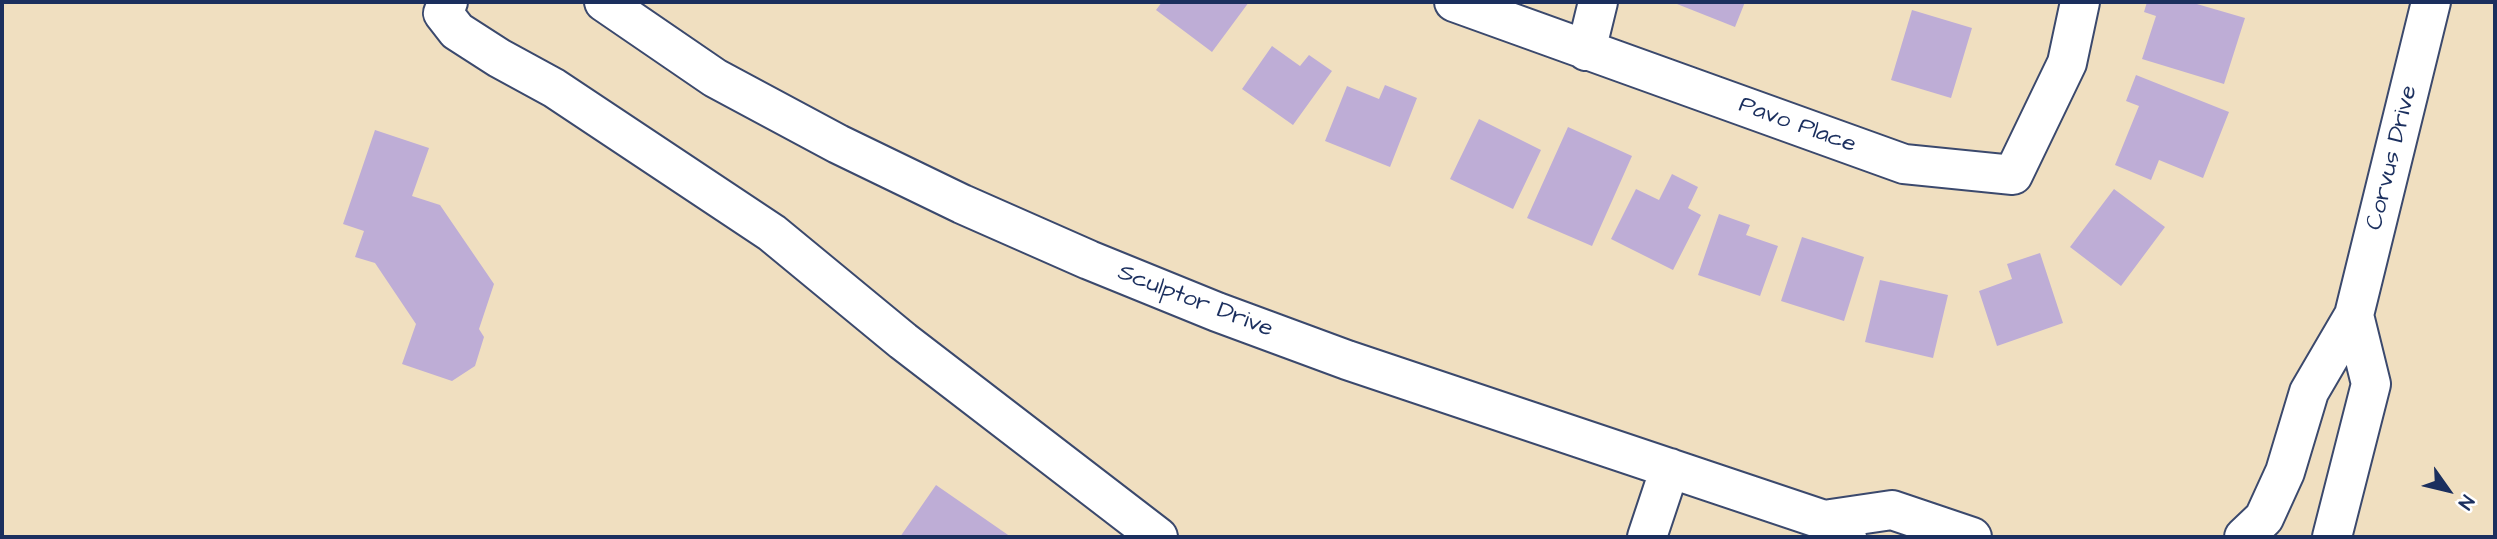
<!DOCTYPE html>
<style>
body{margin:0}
#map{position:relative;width:2497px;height:539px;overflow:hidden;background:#f0dfc0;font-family:"Architects Daughter",sans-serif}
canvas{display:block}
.frame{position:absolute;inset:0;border:4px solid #1b2f5e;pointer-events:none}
.north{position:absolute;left:2413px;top:455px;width:70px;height:70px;-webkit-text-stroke:5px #fff;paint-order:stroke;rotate:124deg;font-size:19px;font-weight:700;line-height:28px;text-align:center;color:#1b2f5e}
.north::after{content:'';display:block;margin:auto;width:24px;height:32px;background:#1b2f5e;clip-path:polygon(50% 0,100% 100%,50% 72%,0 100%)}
</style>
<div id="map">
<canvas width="2497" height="539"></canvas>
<div class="frame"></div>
<div class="north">N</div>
</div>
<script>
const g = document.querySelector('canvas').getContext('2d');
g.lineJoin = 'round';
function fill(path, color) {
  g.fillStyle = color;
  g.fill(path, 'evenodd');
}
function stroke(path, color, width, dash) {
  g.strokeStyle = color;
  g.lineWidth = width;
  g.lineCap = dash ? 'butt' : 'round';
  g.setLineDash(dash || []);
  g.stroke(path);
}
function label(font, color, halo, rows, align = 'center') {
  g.font = font + ' "Architects Daughter",sans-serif';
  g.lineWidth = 5;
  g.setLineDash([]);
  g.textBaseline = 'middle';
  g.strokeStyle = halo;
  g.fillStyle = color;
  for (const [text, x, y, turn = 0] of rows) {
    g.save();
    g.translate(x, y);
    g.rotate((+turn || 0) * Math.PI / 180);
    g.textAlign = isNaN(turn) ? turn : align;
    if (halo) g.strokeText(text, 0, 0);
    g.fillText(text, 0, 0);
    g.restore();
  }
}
const building = new Path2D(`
 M1162,2H1249L1212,52L1156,10Z
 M1678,2H1745L1735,27L1677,4Z
 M2147,2H2190L2245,18L2224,84L2142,59L2156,16L2144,12Z
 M1912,10L1972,28L1951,98L1891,80Z
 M1272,46L1300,66L1309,55L1332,71L1293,125L1242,89Z
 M2136,75L2229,112L2203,178L2159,160L2151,180L2115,165L2139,106L2126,101Z
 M1385,85L1417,98L1390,167L1325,141L1347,86L1379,99Z
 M1479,119L1541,150L1513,209L1450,179Z
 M1568,127L1632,156L1592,246L1527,218Z
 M375,130L429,148L412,196L440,205L494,284L479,329L484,337L475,366L452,381L402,364L416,324L375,263L355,257L364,231L343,224Z
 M1672,174L1698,187L1688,208L1701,215L1673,270L1611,239L1636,189L1659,200Z
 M2114,189L2165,227L2121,286L2070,247Z
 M1719,214L1750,225L1746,235L1778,246L1760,296L1698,275Z
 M1802,237L1864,257L1844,321L1781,301Z
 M2040,253L2063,323L1997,346L1979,291L2012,279L2007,264Z
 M1880,280L1948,295L1933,358L1865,342Z
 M936,485L1011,537H900Z`);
const minor = new Path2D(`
 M448,2L443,13L457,31L499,58L554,88L772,233L903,341L1158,537
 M604,2L715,78L838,144L962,204L1089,260L1217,312L1347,360L1824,520L1847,537
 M1454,2L1904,164L2013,175L2067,63L2080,2
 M1586,51L1598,2
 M1824,520L1892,510L1972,537
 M1647,537L1670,468
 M2244,537L2264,518L2285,472L2309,392L2354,315L2431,2
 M2332,537L2371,384L2354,315`);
const streetNames = [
 ["Pavo Place",1797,126,20],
 ["Corvus Drive",2393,158,-76],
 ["Sculptor Drive",1195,302,21]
];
fill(building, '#beadd6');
stroke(minor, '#3b496d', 42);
stroke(minor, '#fff', 38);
label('24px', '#1b2f5e', '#fff', streetNames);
</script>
